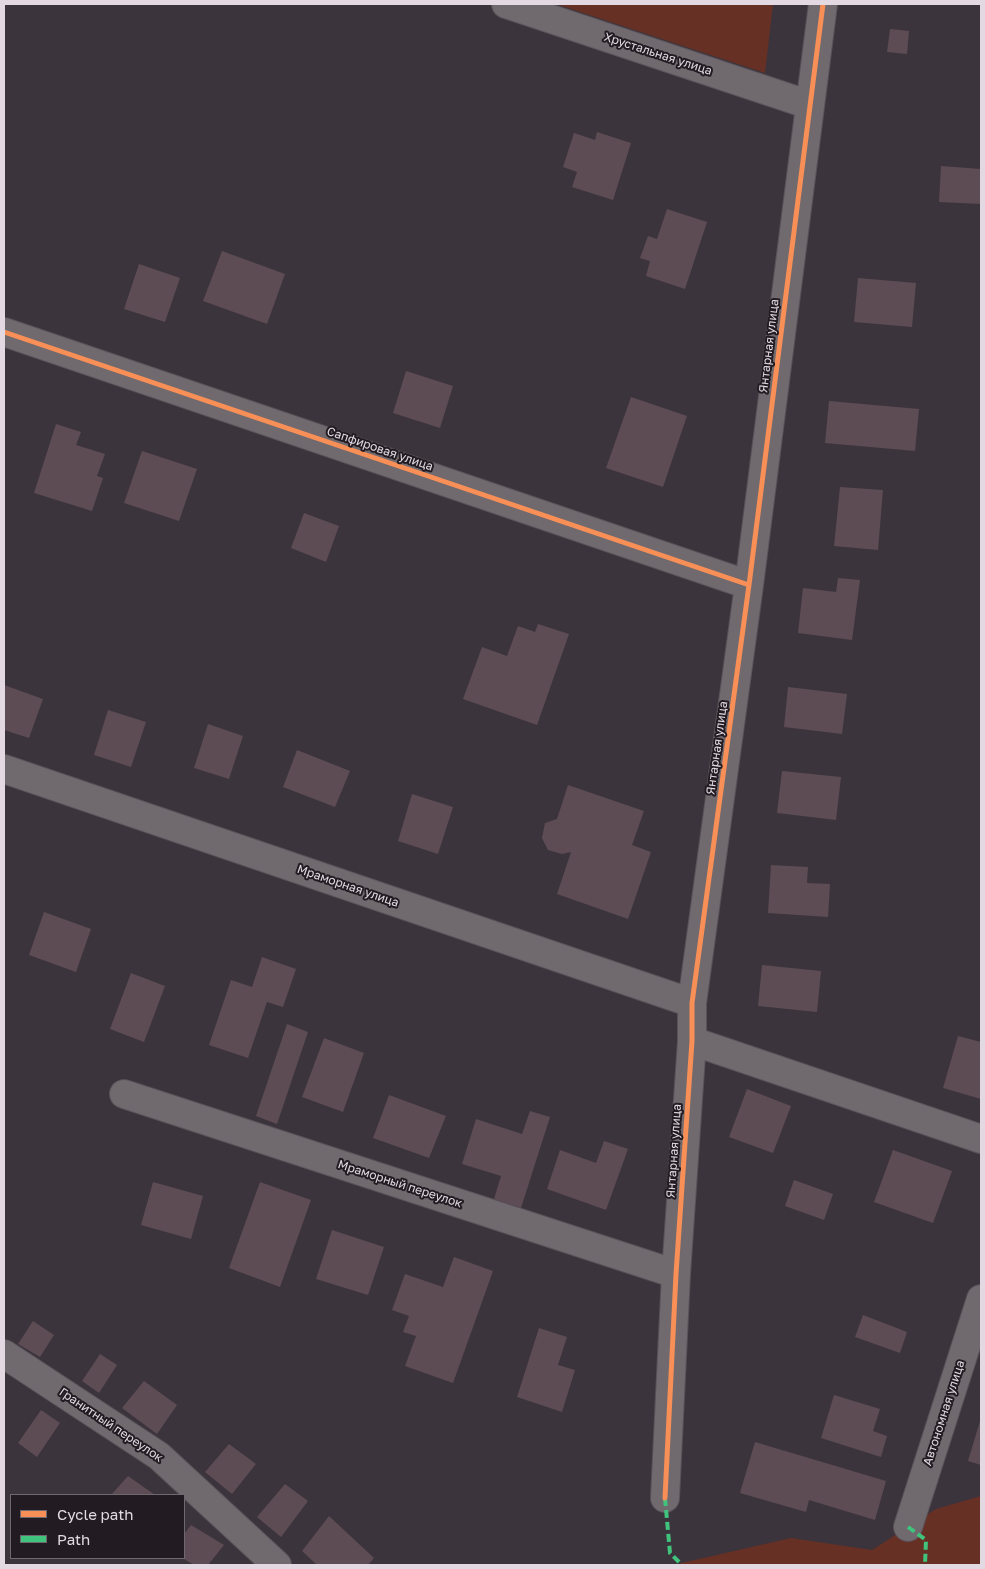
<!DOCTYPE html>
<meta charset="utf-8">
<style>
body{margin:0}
#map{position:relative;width:985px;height:1569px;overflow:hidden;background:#3c343c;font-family:"Golos Text",sans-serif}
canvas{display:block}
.frame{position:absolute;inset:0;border:5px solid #e2d9e2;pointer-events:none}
.legend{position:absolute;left:10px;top:1494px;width:175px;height:65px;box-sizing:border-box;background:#221c22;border:1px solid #6f686f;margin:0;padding:6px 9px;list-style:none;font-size:15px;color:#e2d9e2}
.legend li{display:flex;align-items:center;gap:10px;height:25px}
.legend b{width:25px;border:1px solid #6f686f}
</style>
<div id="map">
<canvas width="985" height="1569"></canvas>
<div class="frame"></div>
<ul class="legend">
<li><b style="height:6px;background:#f78f57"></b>Cycle path</li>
<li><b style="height:6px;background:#40c37c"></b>Path</li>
</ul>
</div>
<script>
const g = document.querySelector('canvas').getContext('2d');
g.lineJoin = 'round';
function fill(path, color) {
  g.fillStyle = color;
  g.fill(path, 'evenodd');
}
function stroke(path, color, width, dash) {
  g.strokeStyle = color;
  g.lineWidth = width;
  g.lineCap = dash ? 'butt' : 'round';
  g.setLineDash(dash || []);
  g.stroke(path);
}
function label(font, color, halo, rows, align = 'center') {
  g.font = font + ' "Golos Text",sans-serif';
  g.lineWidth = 4;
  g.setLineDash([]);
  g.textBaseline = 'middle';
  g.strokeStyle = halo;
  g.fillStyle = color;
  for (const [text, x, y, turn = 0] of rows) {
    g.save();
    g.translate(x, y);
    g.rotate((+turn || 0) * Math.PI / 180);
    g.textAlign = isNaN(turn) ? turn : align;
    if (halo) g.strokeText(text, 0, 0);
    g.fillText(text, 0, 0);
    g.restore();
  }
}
const green = new Path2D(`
 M556,4H773L765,73Z
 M981,1496V1565H673L791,1538L872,1550L936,1509Z`);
const building = new Path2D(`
 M890,29L909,31L907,54L887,52Z
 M597,132L631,143L613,200L572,187L577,172L563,167L574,133L595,140Z
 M941,166L981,169V204L939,202Z
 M667,209L707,222L685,289L646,276L650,261L640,258L648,236L657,239Z
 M222,251L285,274L267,324L203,301Z
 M139,264L180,278L165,322L124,309Z
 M858,278L916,283L912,327L854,322Z
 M406,371L453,386L440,428L393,413Z
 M631,397L687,416L663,487L606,468Z
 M829,401L919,409L915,451L825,443Z
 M56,424L81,432L76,445L105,454L97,476L103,478L92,511L34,493Z
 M142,451L197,469L179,521L124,503Z
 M840,487L883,490L878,550L834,546Z
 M304,513L339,526L326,562L291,548Z
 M838,578L860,580L852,640L798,633L803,588L836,592Z
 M538,624L569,634L537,725L463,699L482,647L507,656L518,626L535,632Z
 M4,685L43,699L29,738L4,730Z
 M788,687L847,694L842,734L784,727Z
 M108,710L146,722L131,767L94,755Z
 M208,724L243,736L229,779L194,768Z
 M297,750L350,771L335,807L283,787Z
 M782,771L841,777L836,820L777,813Z
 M568,785L644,811L632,845L651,852L628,919L557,894L571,852L562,854L548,850L542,838L545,823L557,819Z
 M412,794L453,807L438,854L398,841Z
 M771,865L808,867L807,883L830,884L828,917L768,913Z
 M44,912L91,929L76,972L29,955Z
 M262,957L296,969L283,1007L267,1002L248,1058L209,1045L231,980L252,987Z
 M762,965L821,971L817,1012L758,1006Z
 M131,973L165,986L144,1042L110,1029Z
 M287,1024L308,1032L277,1124L256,1116Z
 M958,1036L981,1042V1099L943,1088Z
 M324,1038L364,1053L343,1112L302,1097Z
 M747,1089L791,1106L773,1153L729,1137Z
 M389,1095L446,1116L429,1158L373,1138Z
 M530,1111L550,1117L521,1208L494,1199L501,1176L462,1164L476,1119L522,1134Z
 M604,1141L628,1149L606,1210L547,1189L560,1150L596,1163Z
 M893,1150L952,1171L933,1223L874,1202Z
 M794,1180L833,1194L824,1220L785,1206Z
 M153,1182L203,1196L191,1239L141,1225Z
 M260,1182L311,1200L280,1287L229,1268Z
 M332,1230L384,1247L368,1295L316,1279Z
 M454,1257L493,1271L453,1383L405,1366L416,1336L403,1332L409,1316L392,1310L405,1274L443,1287Z
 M863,1315L907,1332L900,1353L855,1337Z
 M33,1321L54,1335L40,1357L18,1344Z
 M539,1328L567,1337L558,1365L575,1370L562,1412L517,1397Z
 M100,1354L117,1365L99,1393L82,1381Z
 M144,1381L177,1405L157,1434L122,1408Z
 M834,1395L880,1409L873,1431L887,1436L881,1457L821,1438Z
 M41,1410L60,1423L37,1457L18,1443Z
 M980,1421L981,1422V1465L968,1461Z
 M755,1442L886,1481L875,1520L809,1500L806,1512L740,1493Z
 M229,1444L256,1464L232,1494L205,1472Z
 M128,1476L155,1495H111Z
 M285,1484L308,1501L281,1537L257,1517Z
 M329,1516L374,1558L368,1565H317L302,1551Z
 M191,1525L224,1545L208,1565H194L184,1559V1534Z`);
const street = new Path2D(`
 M506,4L810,105
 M4,332L749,585
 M4,769L692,1003
 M692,1041L981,1139
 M124,1094L676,1274
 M4,1354L159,1456L277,1565
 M665,1498L676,1274L692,1041V1003L749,585L823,4
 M908,1527L981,1299`);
const quiet = new Path2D(`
 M665,1498L670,1553L682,1565
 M908,1527L926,1540L925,1565`);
const cycleway = new Path2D(`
 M4,332L749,585
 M665,1498L676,1274L692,1041V1003L749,585L823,4`);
const streetNames = [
 ["Хрустальная улица",658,54,18],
 ["Янтарная улица",769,346,-83],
 ["Сапфировая улица",380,449,19],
 ["Янтарная улица",717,748,-82],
 ["Мраморная улица",348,886,19],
 ["Янтарная улица",674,1151,-86],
 ["Мраморный переулок",400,1184,18],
 ["Автономная улица",944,1413,-72],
 ["Гранитный переулок",111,1425,34]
];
fill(green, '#663025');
fill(building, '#5d4c54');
stroke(street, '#595259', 30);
stroke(street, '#706a6f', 28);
stroke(quiet, '#40c37c', 4, [8, 4]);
stroke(cycleway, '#f78f57', 5);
label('12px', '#e2d9e2', '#221c22', streetNames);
</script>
